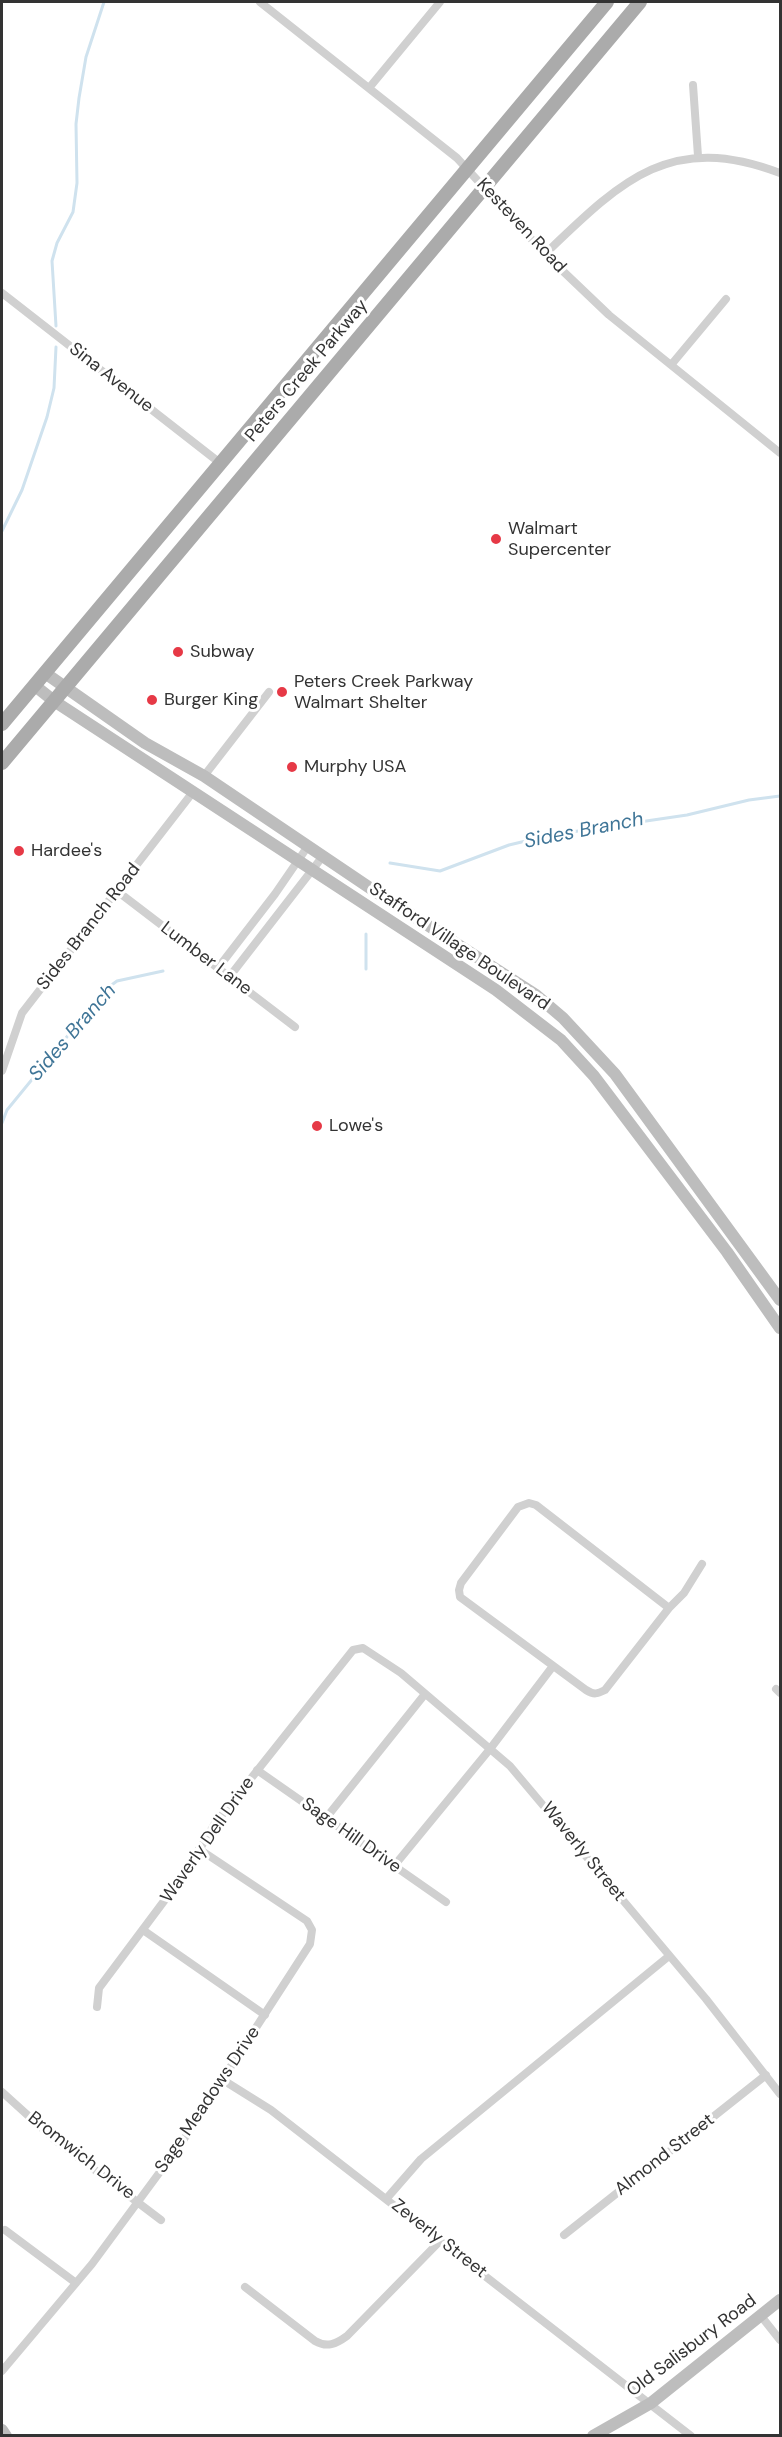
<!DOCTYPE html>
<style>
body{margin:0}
#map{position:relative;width:782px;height:2437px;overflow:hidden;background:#fff;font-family:"DM Sans",sans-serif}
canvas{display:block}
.frame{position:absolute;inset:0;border:3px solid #333;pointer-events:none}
</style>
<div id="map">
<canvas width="782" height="2437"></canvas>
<div class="frame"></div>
</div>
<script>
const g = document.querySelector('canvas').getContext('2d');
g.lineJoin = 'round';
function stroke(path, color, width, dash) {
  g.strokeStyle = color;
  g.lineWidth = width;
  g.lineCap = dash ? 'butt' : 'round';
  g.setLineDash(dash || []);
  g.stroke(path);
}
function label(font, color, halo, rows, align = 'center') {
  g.font = font + ' "DM Sans",sans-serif';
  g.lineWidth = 6;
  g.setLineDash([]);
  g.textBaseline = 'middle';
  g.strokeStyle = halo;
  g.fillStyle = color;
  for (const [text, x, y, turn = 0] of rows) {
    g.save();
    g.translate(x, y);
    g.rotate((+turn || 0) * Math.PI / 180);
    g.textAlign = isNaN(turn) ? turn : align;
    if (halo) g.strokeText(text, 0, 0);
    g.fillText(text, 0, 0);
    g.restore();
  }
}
const stream = new Path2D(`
 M56,326L52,261L57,243L73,212L77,183L76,124L79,98L86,57L104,2
 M2,531L22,490L47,417L54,388L56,347
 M390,863L440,871L509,845L551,835L687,815L749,800L780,796
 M366,969V934
 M2,1123L7,1110L106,989L117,981L163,971`);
const minor = new Path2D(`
 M260,2L457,158L545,254L609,315L780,453
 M693,85L698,156
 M369,88L440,2
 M545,254C621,181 670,131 780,173
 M2,293L220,463
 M671,365L726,299
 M204,776L269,692
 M117,891L295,1027
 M218,968L275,894L308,846
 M230,976L323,856
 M2,1071L22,1013L193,792
 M529,1503L536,1505L669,1608L605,1690C597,1694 594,1695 586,1690L460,1597L459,1590L461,1583L518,1507Z
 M669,1608L684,1593L702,1564
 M776,1689L780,1693
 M257,1770L446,1902
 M326,1818L425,1694
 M394,1866L490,1749L553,1666
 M143,1930L265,2015
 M97,2007L99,1988L188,1869L214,1825L353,1650L363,1648L401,1673L510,1766L706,1999L780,2094
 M223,2080L271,2110L691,2436
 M2,2092L54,2139L161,2220
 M387,2198L421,2159L669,1956
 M5,2230L76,2283
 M564,2235L766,2075
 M245,2287L315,2341C327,2348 336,2344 347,2336L440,2241
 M761,2316L780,2340
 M2,2371L92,2264L182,2142L310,1944L312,1930L307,1921L199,1849`);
const secondary = new Path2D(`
 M45,673L145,743L204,776L370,888L536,995L563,1018L615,1074L780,1300
 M34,685L54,701L496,990L561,1040L594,1076L727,1252L780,1328
 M2,2430L6,2436
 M593,2436L651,2403L780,2300`);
const primary = new Path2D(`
 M2,724L607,2
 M2,763L640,2`);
const markers = [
 [496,539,6,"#e63946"],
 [178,652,6,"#e63946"],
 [282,692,6,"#e63946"],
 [152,700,6,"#e63946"],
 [292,767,6,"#e63946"],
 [19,851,6,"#e63946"],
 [317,1126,6,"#e63946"]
];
const streetNames = [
 ["Kesteven Road",521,226,47],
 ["Peters Creek Parkway",307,371,-50],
 ["Sina Avenue",111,378,38],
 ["Sides Branch Road",89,927,-52],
 ["Stafford Village Boulevard",459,947,34],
 ["Lumber Lane",206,959,37],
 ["Sage Hill Drive",351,1836,35],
 ["Waverly Dell Drive",208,1840,-55],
 ["Waverly Street",583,1852,51],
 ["Sage Meadows Drive",208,2100,-56],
 ["Almond Street",665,2155,-38],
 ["Bromwich Drive",81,2156,38],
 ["Zeverly Street",439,2239,38],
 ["Old Salisbury Road",692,2346,-37]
];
const poiNames = [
 ["Walmart",508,529],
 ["Supercenter",508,550],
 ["Subway",190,652],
 ["Peters Creek Parkway",294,682],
 ["Walmart Shelter",294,703],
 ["Burger King",164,700],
 ["Murphy USA",304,767],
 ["Hardee's",31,851],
 ["Lowe's",329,1126]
];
const waterNames = [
 ["Sides Branch",584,831,-11],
 ["Sides Branch",73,1033,-49]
];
stroke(stream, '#cfe2ee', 3);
stroke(minor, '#d0d0d0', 8);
stroke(secondary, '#bdbdbd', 12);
stroke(primary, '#ababab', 14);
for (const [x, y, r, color] of markers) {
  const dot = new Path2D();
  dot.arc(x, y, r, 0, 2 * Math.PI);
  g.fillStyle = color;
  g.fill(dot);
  stroke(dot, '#fff', 2);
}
label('18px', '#333', '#fff', streetNames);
label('18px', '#333', '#fff', poiNames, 'left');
label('italic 20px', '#3f7597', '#fff', waterNames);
</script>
